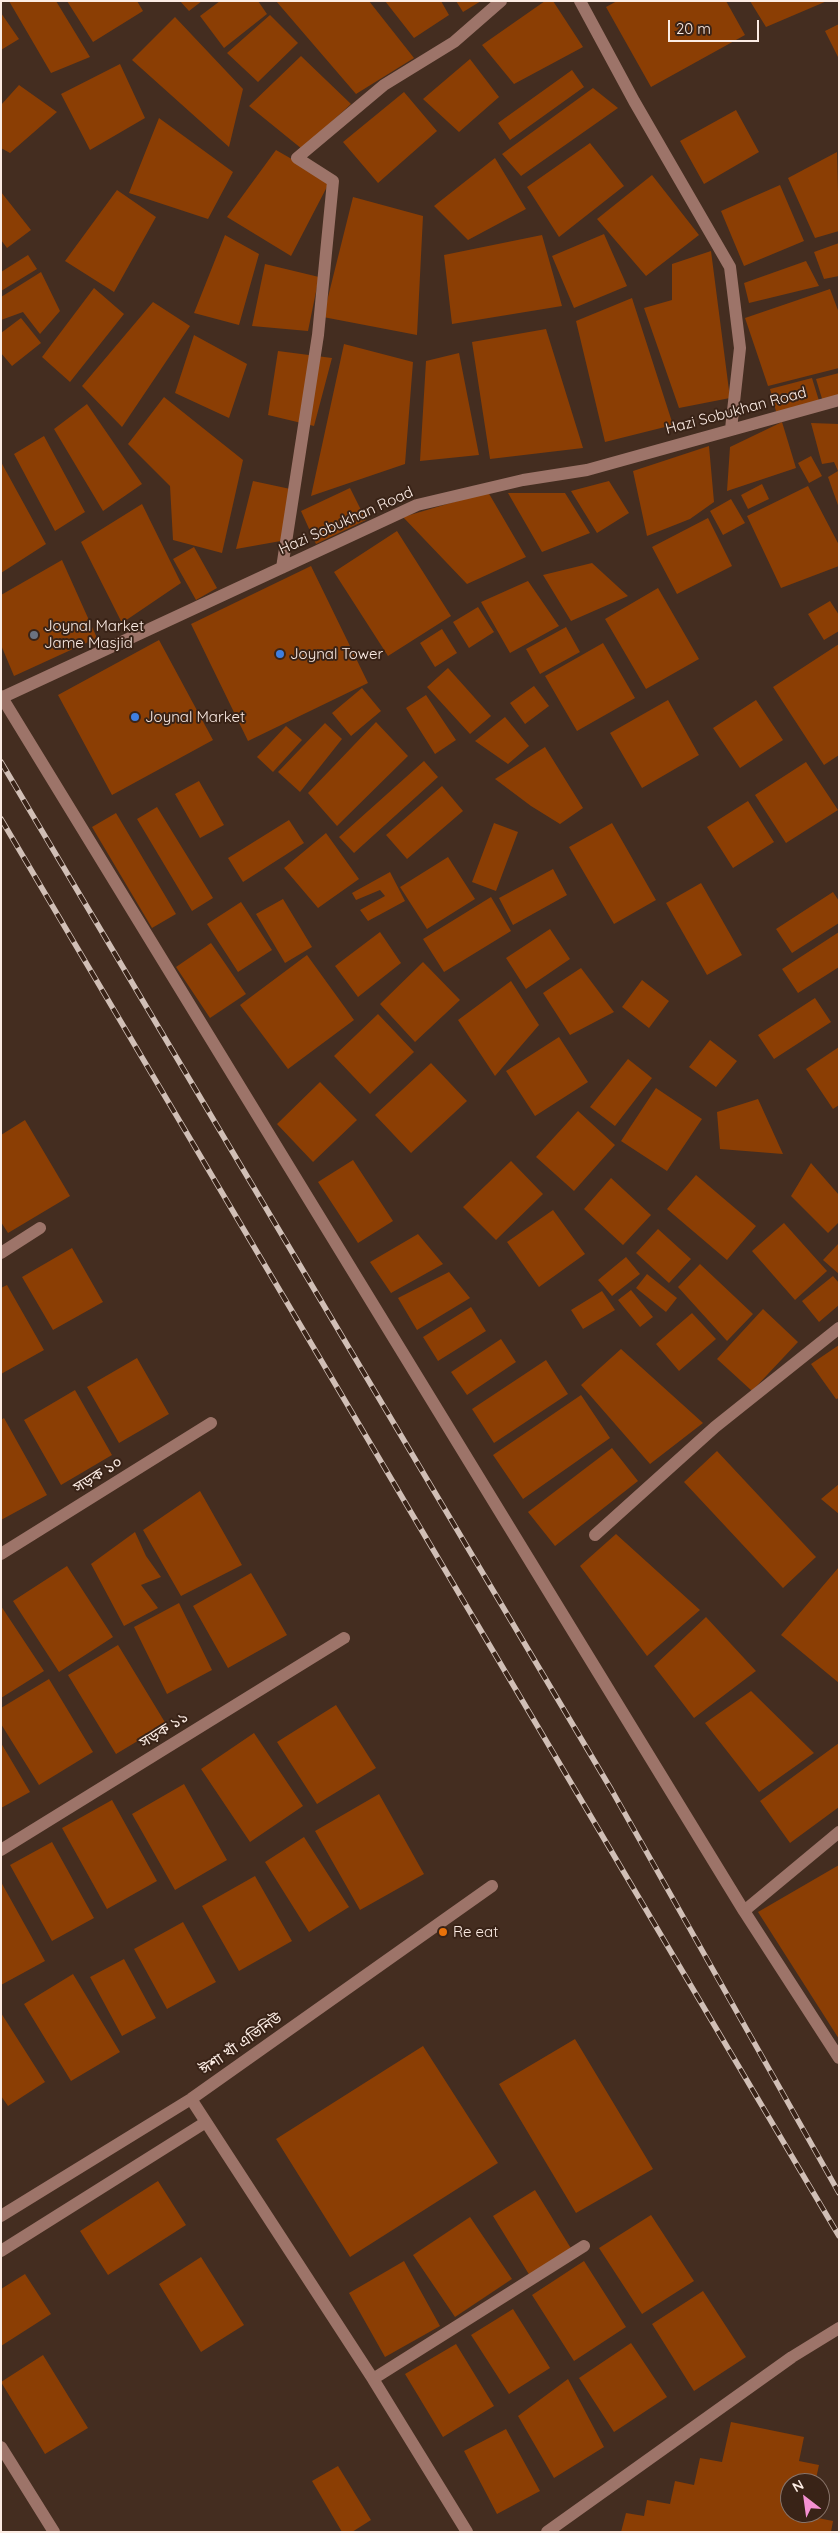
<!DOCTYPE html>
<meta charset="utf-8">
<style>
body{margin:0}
#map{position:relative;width:840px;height:2533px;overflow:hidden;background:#442d20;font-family:Quicksand,sans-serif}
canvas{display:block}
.frame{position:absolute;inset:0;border:2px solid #fcece4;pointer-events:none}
.north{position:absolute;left:780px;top:2473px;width:50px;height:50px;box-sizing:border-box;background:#392317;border:1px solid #877369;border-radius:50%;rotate:330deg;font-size:14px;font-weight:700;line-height:20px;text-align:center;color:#fcece4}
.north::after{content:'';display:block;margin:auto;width:18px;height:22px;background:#f591d2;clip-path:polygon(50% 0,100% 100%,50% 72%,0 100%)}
.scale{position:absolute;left:668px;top:20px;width:91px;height:22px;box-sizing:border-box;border:2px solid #fcece4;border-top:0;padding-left:6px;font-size:15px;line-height:18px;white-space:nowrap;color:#fcece4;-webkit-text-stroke:4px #392317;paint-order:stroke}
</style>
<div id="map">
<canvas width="840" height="2533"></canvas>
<div class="frame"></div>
<div class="north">N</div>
<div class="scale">20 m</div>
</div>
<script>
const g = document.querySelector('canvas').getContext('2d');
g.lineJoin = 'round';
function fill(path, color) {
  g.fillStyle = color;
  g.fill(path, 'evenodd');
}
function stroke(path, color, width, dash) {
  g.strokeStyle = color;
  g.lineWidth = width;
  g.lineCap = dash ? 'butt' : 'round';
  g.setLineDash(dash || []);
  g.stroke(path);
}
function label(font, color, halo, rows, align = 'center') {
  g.font = font + ' Quicksand,"Noto Sans Bengali",sans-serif';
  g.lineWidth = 4;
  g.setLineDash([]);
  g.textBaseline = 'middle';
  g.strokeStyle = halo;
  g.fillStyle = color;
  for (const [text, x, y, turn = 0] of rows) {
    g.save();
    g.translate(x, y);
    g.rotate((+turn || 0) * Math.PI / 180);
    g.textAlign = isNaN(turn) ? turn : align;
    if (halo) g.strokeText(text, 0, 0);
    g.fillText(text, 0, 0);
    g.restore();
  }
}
const building = new Path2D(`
 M9,1H56L90,57L51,73Z
 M67,1H137L143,11L93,42Z
 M180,1H202L189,11Z
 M220,1H258L267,14L224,48L200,16Z
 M276,1H369L414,58L356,94Z
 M385,1H441L449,15L414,38Z
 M456,1H481L463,12Z
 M545,1H553L583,47L514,84L482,45Z
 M617,1H726L745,35L651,87L606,7Z
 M750,1H827L766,27Z
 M1,13L19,39L1,50Z
 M270,15L298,43L258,82L227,53Z
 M175,17L243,89L229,147L132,60Z
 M839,24V59L825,31Z
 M301,56L351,104L302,149L249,106Z
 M470,59L499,97L459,132L423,99Z
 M120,64L145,118L90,150L61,94Z
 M572,70L584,87L510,140L498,123Z
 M19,85L57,112L10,153L1,148V105Z
 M593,88L618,108L521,176L502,154Z
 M404,92L437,131L378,183L343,142Z
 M736,110L759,152L704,184L680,141Z
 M159,118L233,172L208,219L129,193Z
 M590,143L624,186L559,237L527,187Z
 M276,150L330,181L291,256L227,217Z
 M837,152L839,231L815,238L788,178Z
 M495,158L526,209L468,240L434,206Z
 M652,175L699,235L646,276L597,219Z
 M780,185L804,241L744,266L721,211Z
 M117,190L156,217L114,292L65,261Z
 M1,192L31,230L7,248L1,240Z
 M353,197L423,216L417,335L323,317Z
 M604,234L627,286L574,308L552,256Z
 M225,235L259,254L239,325L194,313Z
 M542,235L562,306L452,324L444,255Z
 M839,243V276L824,279L814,252Z
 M711,251L730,398L679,408L644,308L672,300V264Z
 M28,255L37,269L1,291V272Z
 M806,261L819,286L749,303L744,283Z
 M265,264L319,277L308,331L252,326Z
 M41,272L60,311L40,334L23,312L1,320V297Z
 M94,288L124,314L70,382L42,357Z
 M830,289L839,313V368L768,386L745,318Z
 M632,298L673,425L605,442L576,321Z
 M153,302L190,326L122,427L82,386Z
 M21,318L41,343L12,366L1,353V333Z
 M546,329L583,448L490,459L472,342Z
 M194,335L247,364L229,418L175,393Z
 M344,344L413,362L405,464L311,496Z
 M278,351L332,358L314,426L268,415Z
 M459,353L479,455L420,461L426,361Z
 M839,373V398L823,402L816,379Z
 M812,378L820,404L777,415L770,389Z
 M164,397L243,460L222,553L173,540L170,486L128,444Z
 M87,404L142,484L103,511L54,429Z
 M782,422L796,468L727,491L730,447Z
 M811,423L839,424V508L828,477L838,471L834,462L822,464Z
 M44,436L85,512L55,531L14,454Z
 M709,446L714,502L690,519L647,536L633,471Z
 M811,456L822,476L809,483L798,463Z
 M1,462L46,544L1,573Z
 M253,481L295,490L292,539L236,549Z
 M609,481L629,513L597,533L571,491Z
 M762,484L769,499L748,509L741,495Z
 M808,486L839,545V566L781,588L747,516Z
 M350,488L366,520L316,544L301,511Z
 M488,492L526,557L467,584L403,517Z
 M508,493H565L590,533L542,552Z
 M731,499L745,523L723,535L710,511Z
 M142,504L181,583L122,623L81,542Z
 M708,518L732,566L677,594L652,547Z
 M397,531L451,616L388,656L334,572Z
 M194,547L217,588L196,600L173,559Z
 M62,560L97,638L14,676L1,645V595Z
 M592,563L628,596L571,621L543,575Z
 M311,566L368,683L248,741L191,624Z
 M528,581L559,626L510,653L481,602Z
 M658,588L699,659L646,689L605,619Z
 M830,601L839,615V631L824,640L808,614Z
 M478,607L494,632L469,648L453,622Z
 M566,627L580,652L540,674L526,649Z
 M442,629L457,653L435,667L420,643Z
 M159,640L213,740L112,795L58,695Z
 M603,643L635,698L577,731L545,676Z
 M839,644V755L824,765L773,687Z
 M448,668L491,716L470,734L427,687Z
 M534,686L549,706L525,724L510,703Z
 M362,688L381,711L351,736L332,713Z
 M426,695L456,740L435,754L406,708Z
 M668,700L699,755L642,788L610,733Z
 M756,700L783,740L740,768L713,728Z
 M505,717L529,746L508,764L475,741Z
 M376,722L408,756L337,826L308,793Z
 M325,723L342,739L300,792L278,772Z
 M286,726L302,740L273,772L257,757Z
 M545,747L583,808L560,824L531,806L495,779Z
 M424,761L438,777L354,853L339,837Z
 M806,762L838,810L786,843L755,795Z
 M199,781L224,825L200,838L175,794Z
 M442,786L463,811L407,859L386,835Z
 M748,801L774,842L733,868L707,827Z
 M157,807L213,898L192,911L137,819Z
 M116,813L176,914L152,928L92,827Z
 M289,820L304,843L243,882L228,858Z
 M494,823L518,832L496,891L472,882Z
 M612,823L656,900L614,924L569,847Z
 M326,833L359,879L318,908L284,868Z
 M448,857L475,899L427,929L400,887Z
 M553,869L567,895L513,925L499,898Z
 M390,872L405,901L368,921L360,910L385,896L380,890L356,900L352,893Z
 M701,883L742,955L707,975L666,903Z
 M833,892L839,901V923L792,953L776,929Z
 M491,897L511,931L444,972L423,939Z
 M283,899L312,947L285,963L256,914Z
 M241,902L272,950L238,972L207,924Z
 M550,929L570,959L526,989L506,958Z
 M380,932L401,963L358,997L335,966Z
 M839,932V967L798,993L782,969Z
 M211,943L246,994L210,1018L176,967Z
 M307,955L354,1020L288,1069L240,1005Z
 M423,962L460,1000L415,1042L380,1004Z
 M581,968L614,1012L570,1035L543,993Z
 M642,980L669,1001L649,1028L622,1007Z
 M511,981L539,1025L495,1076L458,1020Z
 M815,998L831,1022L774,1059L758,1035Z
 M378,1014L414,1052L370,1094L334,1056Z
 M559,1037L588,1082L535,1116L506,1071Z
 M710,1040L737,1061L716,1087L689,1067Z
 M839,1047V1105L833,1109L806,1069Z
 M628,1059L652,1078L615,1126L590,1107Z
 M431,1063L467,1101L411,1153L375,1115Z
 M320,1082L357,1120L313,1162L277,1124Z
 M656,1088L702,1119L667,1171L621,1141Z
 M758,1099L783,1154L720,1149L717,1112Z
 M578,1111L615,1145L574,1191L536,1157Z
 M25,1120L70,1196L8,1233L1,1222V1135Z
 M353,1160L393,1221L358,1243L318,1182Z
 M511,1161L543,1194L496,1240L463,1207Z
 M811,1163L839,1195V1222L828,1233L791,1196Z
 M696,1175L756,1226L727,1260L667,1209Z
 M611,1178L651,1215L623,1245L584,1209Z
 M553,1210L585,1254L539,1287L507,1242Z
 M784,1223L827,1271L795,1300L752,1251Z
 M658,1229L691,1259L669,1283L636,1253Z
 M418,1234L443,1264L391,1293L370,1262Z
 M839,1243V1274L823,1260Z
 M72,1248L103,1302L53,1330L22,1277Z
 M626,1257L640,1274L612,1296L598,1280Z
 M700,1264L753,1314L727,1341L678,1287Z
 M449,1272L470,1298L417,1330L398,1298Z
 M647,1274L677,1298L666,1312L636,1288Z
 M833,1276L839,1283V1305L819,1322L802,1301Z
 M7,1285L44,1350L1,1374V1288Z
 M631,1290L653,1317L640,1327L618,1300Z
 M602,1291L615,1310L583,1329L571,1310Z
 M471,1307L486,1331L438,1361L423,1337Z
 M763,1309L798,1342L752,1391L717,1359Z
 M692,1313L716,1339L679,1371L656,1344Z
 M501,1339L516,1362L467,1395L451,1372Z
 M839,1345V1398L836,1399L811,1364Z
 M621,1349L703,1423L650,1464L581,1385Z
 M137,1358L169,1414L119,1443L87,1387Z
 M546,1360L568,1394L494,1443L472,1409Z
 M75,1390L112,1455L61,1485L24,1420Z
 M581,1395L610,1438L523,1499L493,1455Z
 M4,1418L47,1495L1,1520V1420Z
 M612,1448L638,1481L555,1546L528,1512Z
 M717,1451L816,1557L783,1588L684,1482Z
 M839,1484V1514L821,1499Z
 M200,1491L242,1565L181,1596L143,1530Z
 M135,1532L146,1556L161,1577L141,1585L158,1608L124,1626L91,1564Z
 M616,1534L700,1610L647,1656L580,1566Z
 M67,1566L113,1637L59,1672L13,1601Z
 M839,1567V1683L781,1635Z
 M251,1573L287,1635L228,1668L193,1606Z
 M179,1603L212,1670L167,1694L134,1627Z
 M1,1606L44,1671L1,1698Z
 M706,1617L756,1671L694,1718L654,1666Z
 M118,1645L166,1724L116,1754L68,1675Z
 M49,1679L93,1752L39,1785L1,1724V1708Z
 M751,1691L814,1753L759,1792L705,1723Z
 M336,1705L376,1768L317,1804L277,1742Z
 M254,1733L303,1806L250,1842L201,1769Z
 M1,1743L30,1792L1,1808Z
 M839,1743V1807L790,1843L760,1801Z
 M184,1784L227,1860L175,1890L132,1814Z
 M379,1794L424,1874L360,1910L315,1831Z
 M112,1800L157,1881L107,1909L62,1828Z
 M304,1837L349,1907L309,1932L265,1862Z
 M52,1842L94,1918L52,1941L10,1865Z
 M839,1865V2039L758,1912Z
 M255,1876L292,1941L239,1971L202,1906Z
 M1,1882L45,1961L1,1985Z
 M183,1922L216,1982L167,2009L134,1949Z
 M124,1959L156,2018L122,2036L90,1977Z
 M73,1974L120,2052L71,2081L24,2004Z
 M1,2013L45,2082L8,2106L1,2096Z
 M575,2039L653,2169L576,2213L499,2084Z
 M423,2046L498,2163L350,2257L276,2139Z
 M158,2181L186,2225L108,2275L80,2231Z
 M535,2190L572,2250L530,2276L493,2216Z
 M651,2215L694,2281L642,2314L599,2248Z
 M470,2217L512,2279L455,2317L413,2255Z
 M201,2257L244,2325L201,2352L159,2284Z
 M404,2261L440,2326L385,2357L349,2293Z
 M584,2261L626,2327L574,2361L532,2295Z
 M25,2274L51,2314L1,2346V2289Z
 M703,2291L746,2357L694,2391L652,2324Z
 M513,2309L550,2368L509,2394L471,2335Z
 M631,2343L667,2397L614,2432L579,2378Z
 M456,2344L494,2406L443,2437L405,2374Z
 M43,2355L88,2428L45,2454L1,2382Z
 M568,2379L604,2447L554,2478L518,2416Z
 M731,2422L804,2437L799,2461L819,2465L815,2483H790V2513H809L808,2516L833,2521L831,2532H621L626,2513L644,2516L647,2500L670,2504L675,2481L694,2485L700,2458L722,2462Z
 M506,2429L540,2491L497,2514L464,2451Z
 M338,2466L371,2520L352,2532H342L312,2481Z`);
const minor = new Path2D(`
 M580,1L634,101L730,267L740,348L731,429
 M282,568L318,335L333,181L297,158L384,85L454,42L501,1
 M1,696L744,1911L839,2058
 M1,698L417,505L523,480L587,470L839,400
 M1,1253L40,1228
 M595,1535L715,1427L839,1328
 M1,1554L211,1423
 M1,1850L344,1638
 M744,1911L839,1832
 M191,2099L373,2379L467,2532
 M1,2216L191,2099L492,1886
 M1,2251L206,2122
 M373,2379L584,2246
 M1,2447L54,2532
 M547,2532L792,2357L839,2328`);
const rail = new Path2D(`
 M1,762L611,1789L839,2193
 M1,819L839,2236`);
const markers = [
 [34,635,5,"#6b7280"],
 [280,654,5,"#3f7fe0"],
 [135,717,5,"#3f7fe0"],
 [443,1932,5,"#e8710a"]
];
const streetNames = [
 ["Hazi Sobukhan Road",736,411,-15],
 ["Hazi Sobukhan Road",346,521,-24],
 ["সড়ক ১০",98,1475,-32],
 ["সড়ক ১১",164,1730,-32],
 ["ঈশা খাঁ এভিনিউ",241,2044,-35]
];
const poiNames = [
 ["Joynal Market",44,626],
 ["Jame Masjid",44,643],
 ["Joynal Tower",290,654],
 ["Joynal Market",145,717],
 ["Re eat",453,1932]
];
fill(building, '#8b3e04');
stroke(minor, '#9d7469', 12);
stroke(rail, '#d1bfb6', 5.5);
stroke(rail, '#392317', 4, [11]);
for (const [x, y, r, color] of markers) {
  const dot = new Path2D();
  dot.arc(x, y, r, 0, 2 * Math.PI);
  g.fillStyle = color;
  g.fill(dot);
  stroke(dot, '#392317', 2);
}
label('15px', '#fcece4', '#392317', streetNames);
label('15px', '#fcece4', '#392317', poiNames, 'left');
</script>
